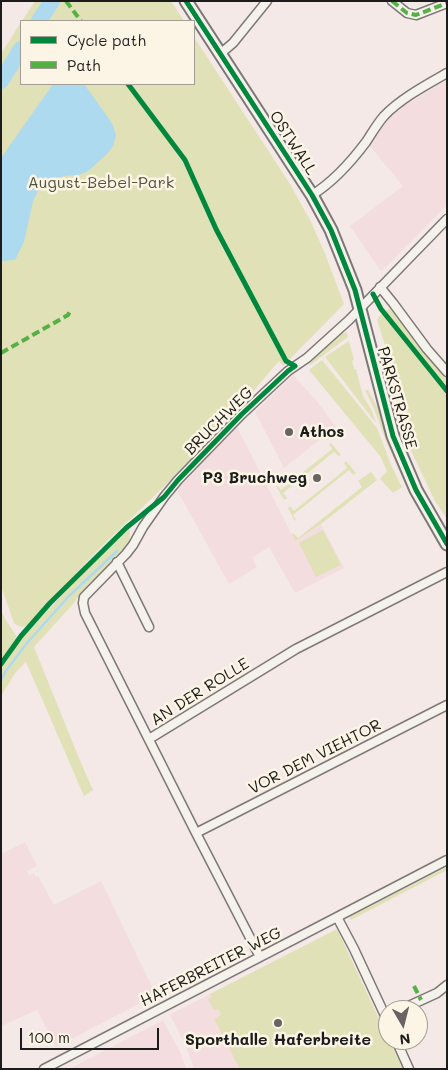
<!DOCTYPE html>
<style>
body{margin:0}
#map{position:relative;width:448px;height:1070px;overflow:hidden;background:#f4e9e7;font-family:Mali,sans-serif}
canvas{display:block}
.frame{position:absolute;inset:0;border:2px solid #1c1c1c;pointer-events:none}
.legend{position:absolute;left:20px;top:20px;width:175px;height:65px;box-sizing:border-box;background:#fcf5e5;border:1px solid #a29e95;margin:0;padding:6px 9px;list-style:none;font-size:15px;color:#1c1c1c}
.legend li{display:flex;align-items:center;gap:10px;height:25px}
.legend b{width:25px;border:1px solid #a29e95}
.north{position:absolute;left:378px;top:1000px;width:50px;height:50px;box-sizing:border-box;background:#fcf5e5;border:1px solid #a29e95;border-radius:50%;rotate:172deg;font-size:14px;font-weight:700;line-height:20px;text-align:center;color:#1c1c1c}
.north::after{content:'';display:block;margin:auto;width:18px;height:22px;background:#686463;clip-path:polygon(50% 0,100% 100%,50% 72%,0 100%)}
.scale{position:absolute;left:20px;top:1028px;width:139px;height:22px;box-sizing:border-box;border:2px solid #1c1c1c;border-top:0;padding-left:6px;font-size:15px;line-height:18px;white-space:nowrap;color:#1c1c1c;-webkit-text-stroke:4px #fcf5e5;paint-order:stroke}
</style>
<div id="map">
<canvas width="448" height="1070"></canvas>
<div class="frame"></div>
<ul class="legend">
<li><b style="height:6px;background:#00873e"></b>Cycle path</li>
<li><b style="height:6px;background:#55b145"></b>Path</li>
</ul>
<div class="north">N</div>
<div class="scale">100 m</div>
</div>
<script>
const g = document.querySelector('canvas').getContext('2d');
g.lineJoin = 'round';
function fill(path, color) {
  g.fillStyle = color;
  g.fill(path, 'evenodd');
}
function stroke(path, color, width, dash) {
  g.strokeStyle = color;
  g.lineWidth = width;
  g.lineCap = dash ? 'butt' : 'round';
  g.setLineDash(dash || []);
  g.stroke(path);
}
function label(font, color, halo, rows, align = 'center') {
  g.font = font + ' Mali,sans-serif';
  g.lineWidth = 5;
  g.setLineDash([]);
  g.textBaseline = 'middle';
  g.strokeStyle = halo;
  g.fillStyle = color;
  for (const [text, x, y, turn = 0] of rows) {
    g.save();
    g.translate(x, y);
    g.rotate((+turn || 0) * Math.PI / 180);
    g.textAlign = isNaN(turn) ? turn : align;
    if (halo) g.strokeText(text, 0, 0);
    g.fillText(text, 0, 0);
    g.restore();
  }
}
const built = new Path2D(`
 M447,80V205L393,260L383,270H380L350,226L403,186L369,145L386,121L404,106Z
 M293,375L316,400L336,427L284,468L255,412Z
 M237,427L295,541L321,524L344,568L295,593L269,547L252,558L257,567L229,584L177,490Z
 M25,842L37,866L27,871L29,876L34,873L36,877L38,876L54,905L101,881L156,995L56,1047L37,1010L1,1026V854Z
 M210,994L221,1015L214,1019L241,1069H194L186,1046L170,1015Z
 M163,1020L180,1052L186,1069H69Z`);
const green = new Path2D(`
 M35,1H171L184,21H22Z
 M21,22V84H194V37L290,184L311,222L324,251L344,304L283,366L279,361L256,388L176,475L98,550L27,625C22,628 19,627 14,623L1,586V54Z
 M391,308L447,378V519L435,501L412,453L400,416L385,345L377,320L382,313Z
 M347,332L348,337L309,366C314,355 334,335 347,332Z
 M349,341L354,360L352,361L354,369H356L363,396L372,411L376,423L325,357Z
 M322,360L377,428L392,467L402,487L393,493L380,479L387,471L380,456L309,370Z
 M365,390H368L378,408L387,437L407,485L406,486L388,446L374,409Z
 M331,443L341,455L338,456L334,452L283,493L287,498L284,500L276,486H277L281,490L332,449L329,444Z
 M346,461L356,473L353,475L349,470L293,515L296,520L295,521L288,508L290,506L294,511L347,468L344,463Z
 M371,472L377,480L321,524L295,541L292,534L293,533L298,538L362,487L358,481Z
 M128,528L130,530L129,547L80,594L74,603L34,647L78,756L93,790L84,796L26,662L16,672L1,696V667L8,657L20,640L74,582Z
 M323,530L341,565L316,577L299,543Z
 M1,610L5,619L17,637L1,660Z
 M447,867V870L351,920L349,917Z
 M337,929L388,1038V1040H389L403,1069H240L214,1019L221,1015L218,1009L214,1010L208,999L211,997L210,994Z`);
const water = new Path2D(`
 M53,84H84L112,123L116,135L113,146L107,154L87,172L78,175L63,176L40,187L33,201L24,242L15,260L1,261V158Z`);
const stream = new Path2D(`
 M1,680L5,672L27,643L69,596L117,551`);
const river = new Path2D(`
 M39,21L52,1
 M1,81L21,49`);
const minor = new Path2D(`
 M392,1L407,13L416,15L447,3
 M220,54L233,43L267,1
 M312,195C333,182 351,162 366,142C372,133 377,124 384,116C400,99 426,85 447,73
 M380,287L393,303L427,349L447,372
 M117,562L149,627
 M149,739L296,649L447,572
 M196,833L447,705
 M337,917L354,949L388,1022
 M260,957L196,833L85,613L83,603L84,597L126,554L133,545L143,527L164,497L178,480L242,414L288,371L307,358L349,320L447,219
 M400,1010L437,993L447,985
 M396,1040L409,1069
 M44,1069L447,860`);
const secondary = new Path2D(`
 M186,1L312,195L331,230L355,290L393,436L416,490L447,544`);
const quiet = new Path2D(`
 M66,1L81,21
 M392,1L407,13L416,15L447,3
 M1,353L68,315L70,311
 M414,986L421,1000`);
const cycleway = new Path2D(`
 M186,1L312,195L331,230L355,290L393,436L416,490L447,544
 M373,294L381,309L447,391
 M1,664L21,636L50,603L126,528L164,497L178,480L242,414L288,371L295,366L286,361L216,229L185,160L128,84`);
const markers = [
 [289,432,5,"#686463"],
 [317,478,5,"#686463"],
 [278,1023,5,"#686463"]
];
const streetNames = [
 ["OSTWALL",293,143,57],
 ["PARKSTRASSE",397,398,74],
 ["BRUCHWEG",219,421,-45],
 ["AN DER ROLLE",200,692,-32],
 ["VOR DEM VIEHTOR",315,757,-27],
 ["HAFERBREITER WEG",211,967,-27]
];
const parkNames = [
 ["August-Bebel-Park",101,183]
];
const poiNames = [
 ["Athos",299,432],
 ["P3 Bruchweg",307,478,"right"],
 ["Sporthalle Haferbreite",278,1040,"center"]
];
fill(built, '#f3ddde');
fill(green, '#e0e1b6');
fill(water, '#aedaef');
stroke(stream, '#aedaef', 2.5);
stroke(river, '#aedaef', 16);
stroke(minor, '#7d7877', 11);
stroke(secondary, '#7d7877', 15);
stroke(minor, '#f5f1eb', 8);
stroke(secondary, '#f5f1eb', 11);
stroke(quiet, '#55b145', 4, [8, 4]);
stroke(cycleway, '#00873e', 5);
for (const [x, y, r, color] of markers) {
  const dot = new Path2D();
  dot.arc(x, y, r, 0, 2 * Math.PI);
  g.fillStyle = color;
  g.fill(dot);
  stroke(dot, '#fcf5e5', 2);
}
label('16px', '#1c1c1c', '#fcf5e5', streetNames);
label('16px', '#52553e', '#fcf5e5', parkNames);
label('bold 16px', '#1c1c1c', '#fcf5e5', poiNames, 'left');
</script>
